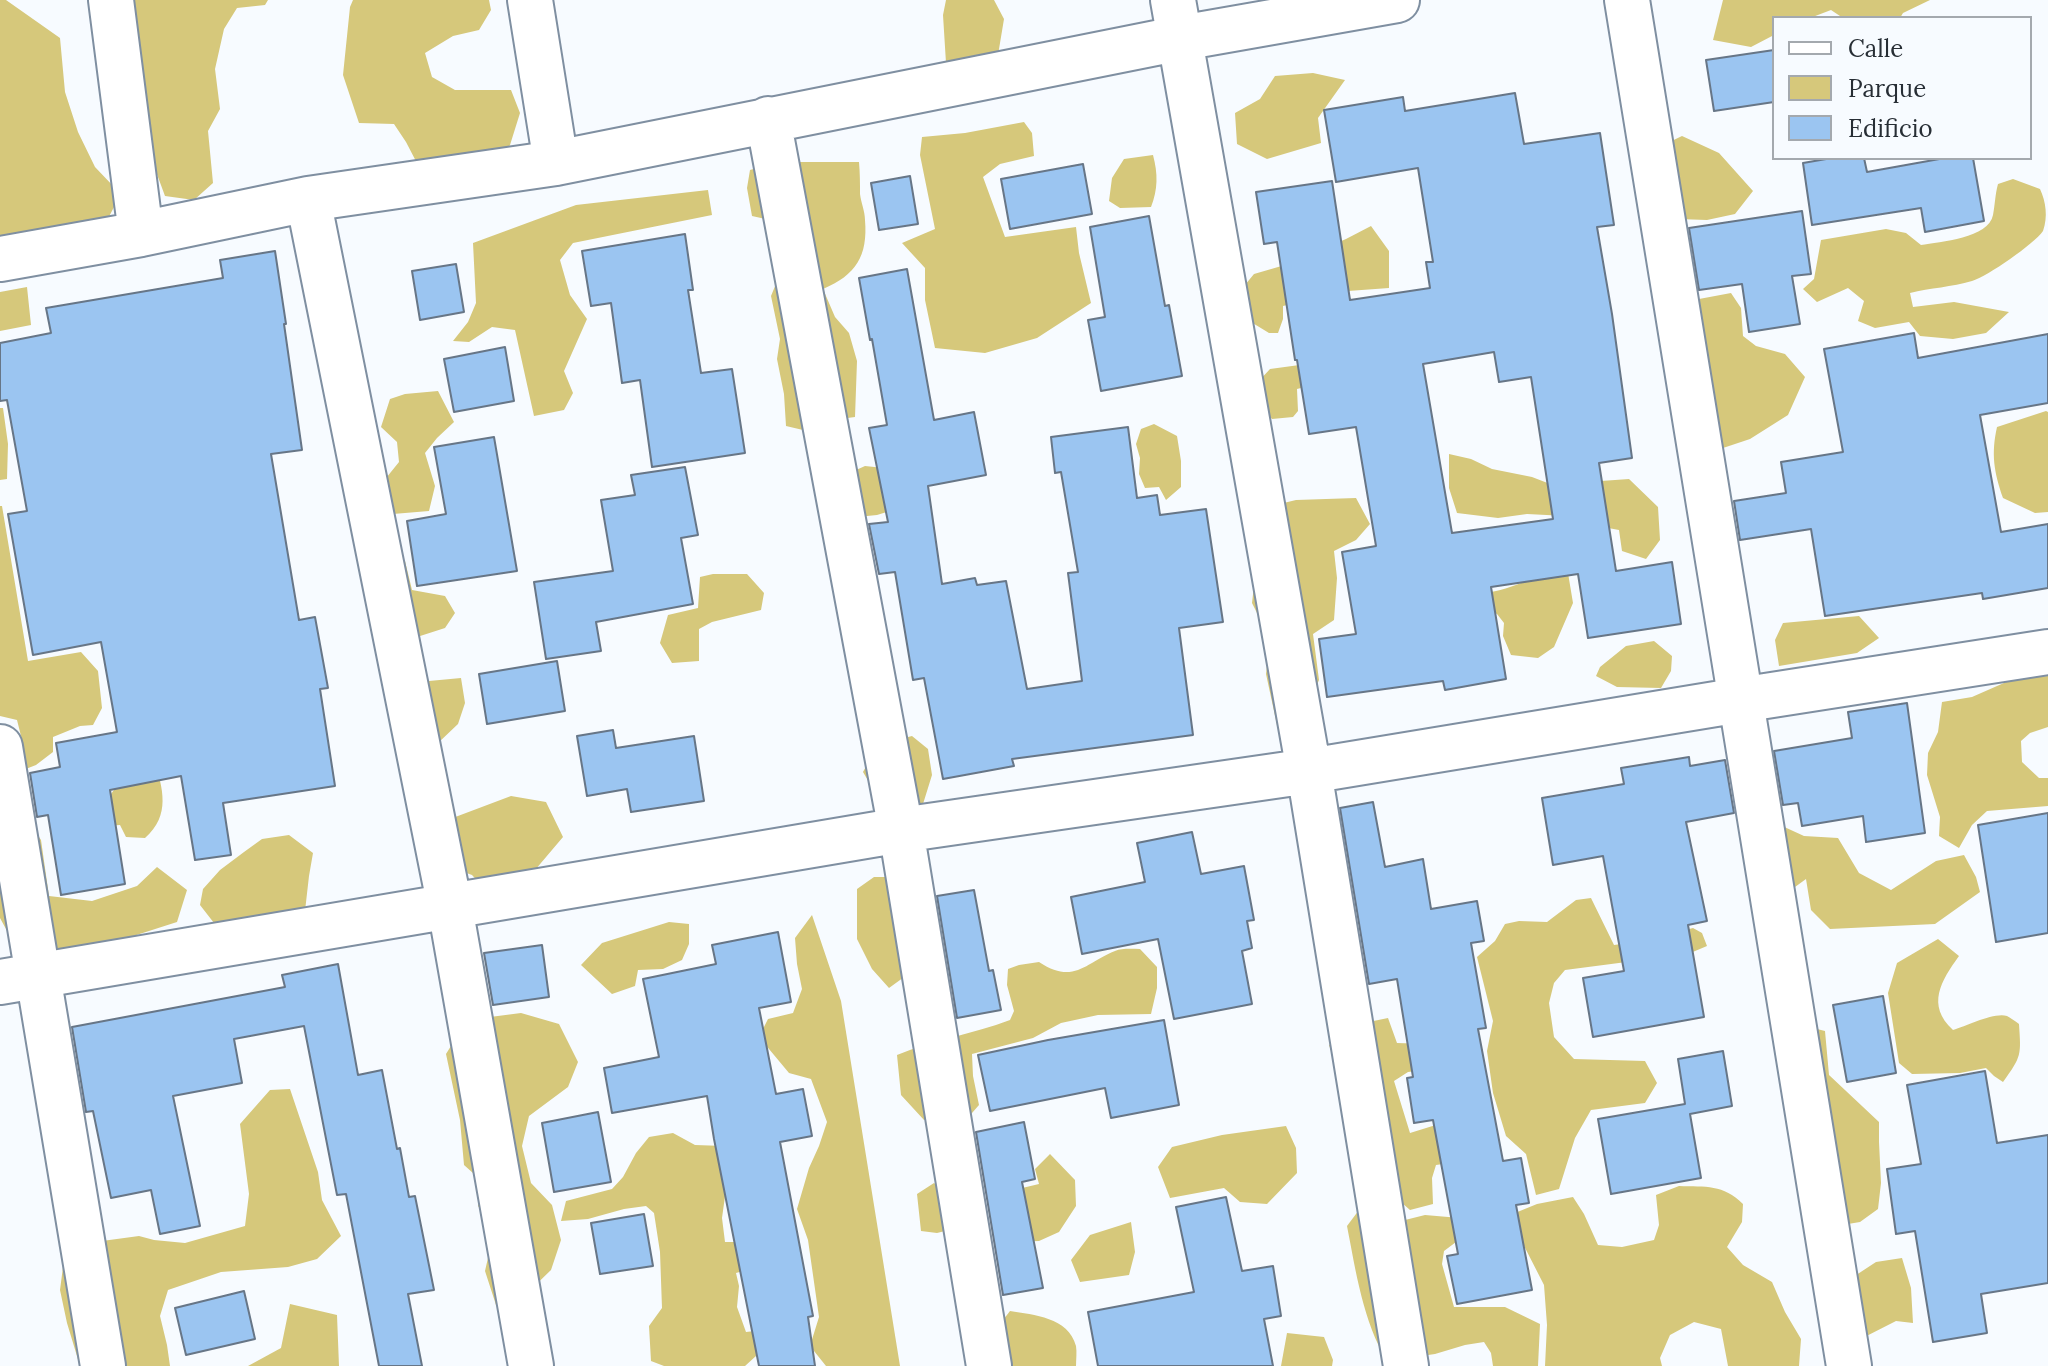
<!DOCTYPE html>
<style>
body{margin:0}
#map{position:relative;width:2048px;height:1366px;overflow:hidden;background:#f7fbff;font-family:Lora,serif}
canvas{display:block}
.legend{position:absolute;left:1772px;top:16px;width:260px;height:144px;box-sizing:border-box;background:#f7fbff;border:2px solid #a4a9ae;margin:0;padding:10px 14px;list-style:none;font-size:24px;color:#272e35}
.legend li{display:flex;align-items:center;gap:16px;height:40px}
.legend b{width:40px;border:2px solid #a4a9ae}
</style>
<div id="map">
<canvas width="2048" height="1366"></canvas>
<ul class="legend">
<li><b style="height:10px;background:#fff"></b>Calle</li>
<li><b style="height:22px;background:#d6c87b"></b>Parque</li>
<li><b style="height:22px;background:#9bc5f1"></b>Edificio</li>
</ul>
</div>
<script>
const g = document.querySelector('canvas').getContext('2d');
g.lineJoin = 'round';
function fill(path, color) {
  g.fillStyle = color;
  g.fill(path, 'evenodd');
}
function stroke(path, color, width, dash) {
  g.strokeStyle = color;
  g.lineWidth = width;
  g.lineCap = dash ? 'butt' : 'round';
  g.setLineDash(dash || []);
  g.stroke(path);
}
const green = new Path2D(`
 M0,0H6L60,38L65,92L78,132L95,167L115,188L114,207L98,238L0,249Z
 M110,0H268L265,5L237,8L224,29L215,69L220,109L208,131L213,183L194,200L165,196L137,120Z
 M353,0H489L491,10L479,30L453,36L425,53L432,77L455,90H511L520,113L510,145L489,178L419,167L406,142L394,124L359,123L343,75L350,7Z
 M946,0H994L1004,19L997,61L946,63L943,15Z
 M1723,0H1930L1903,13L1900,18H1843L1831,10L1810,18H1774V35L1751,47L1713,40Z
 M1313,73L1345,80L1318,118L1321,143L1267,159L1237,144L1235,113L1260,99L1275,76Z
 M1024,122L1032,133L1034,156L1000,164L983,177L1005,237L1076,227L1079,253L1091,303L1037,338L985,353L935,348L925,300V268L902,243L935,229L920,155L922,137L965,133Z
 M1682,136L1719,153L1753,191L1735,214L1707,220L1678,219L1655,149Z
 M1153,155C1158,174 1158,189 1151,207L1120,208L1109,201L1112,178L1124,159Z
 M778,162H859C860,173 860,184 860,194C861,203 865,211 865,220C868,256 856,275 823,289L835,317L849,333L857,361L855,417L832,420L803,430L786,426L784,394L777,359L780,339L771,296L780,274L788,224L752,216L747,188L750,170Z
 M2013,179L2040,189C2046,202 2048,217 2043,231C2034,244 1988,276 1972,281C1952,287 1930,288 1910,293L1913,307L1954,302L2009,312L1986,333L1953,339L1920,336L1909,322L1875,328L1858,321L1864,301L1848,288L1817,302L1803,289L1814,279L1821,240L1886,229L1906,233L1921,245C1940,242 1989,238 1993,215C1995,205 1995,195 1998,184Z
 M708,190L712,215L573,243L560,260L570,295L587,319L564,371L573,393L564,410L534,416L515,330L492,327L469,342L453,341L468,322L476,303L473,243L576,205Z
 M1371,226L1389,251V288L1348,291L1283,306V319L1278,333H1269L1251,322L1240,291L1254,274L1285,265L1346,239Z
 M27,287L31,325L0,331V292Z
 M1731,293L1741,308L1743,336L1756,346L1785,354L1805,377L1788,415L1750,439L1717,450L1683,302Z
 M1329,361L1313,385L1297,389L1298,411L1293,417L1272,419L1258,402V382L1270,369Z
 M438,391L454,422L437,438L425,453L435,486L429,511L393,514L374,493L399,462L397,442L381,427L390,399L405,394Z
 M0,408H3L8,444L7,479L0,480Z
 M2046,411L2048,412V512L2035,513L2003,498C1994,472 1991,454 1997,427Z
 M1154,424L1177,436L1181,461V487L1166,500L1159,487L1145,488L1139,474L1140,458L1136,444L1141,429Z
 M1449,454L1471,459L1492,469L1532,477L1563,489L1601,481L1629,479L1658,507L1660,540L1646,559L1622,551L1619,530L1592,525L1566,516L1527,514L1498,518L1457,513L1449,488Z
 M865,466L893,469L903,507L877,515L857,517L845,475Z
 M1356,498L1370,524L1356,540L1334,551L1337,578L1334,620L1313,634L1319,680L1301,722L1277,725L1266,674L1270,639L1252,603L1263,508L1296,500Z
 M0,506H2L28,661L81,652L98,671L102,708L93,725L80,726L53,737V752L36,765L18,772L5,757L24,748L17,720L0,716Z
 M382,559L405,561L412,590L445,596L455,613L445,628L417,637Z
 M1566,561L1573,603L1554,647L1538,658L1511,655L1503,636L1504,623L1497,614L1488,609L1484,593C1514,590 1539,574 1566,561Z
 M713,574H747L764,593L761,610L712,622L699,629V661L672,663L660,643L668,615L698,608L700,577Z
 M1859,616L1879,638L1857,653L1779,666L1775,640L1783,623Z
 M1654,641L1672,656L1671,671L1661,688L1617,687L1596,676L1600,667L1626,646Z
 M2048,676V727L2030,733L2021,741L2022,762L2039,778H2048V806L1987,811L1972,825L1959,848L1939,836L1940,817L1927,775L1928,753L1938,732L1942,702L1972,697L2013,679Z
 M461,678L465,703L458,724L416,764L393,741L391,711L402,689L429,681Z
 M912,736L928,749L932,775L923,804L880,801L863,772C876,748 885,743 912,736Z
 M154,759C163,789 171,815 145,838L126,837L120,825L77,828L82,797L111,794L119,783Z
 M511,796L546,802L563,837L524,883L482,886L472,875L442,864L450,819Z
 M1780,825L1804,836L1838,838L1859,873L1891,890L1936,861L1964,855L1976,877L1980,892L1935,924L1830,929L1811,910L1806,879L1784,895Z
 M33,828L41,840L49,896L92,901L137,886L157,867L187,890L177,922L124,939L82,948L18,951L0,918V848Z
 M289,835L313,853L309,876L305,911L221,932L200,905L203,889L220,870L244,852L262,839Z
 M874,877H897L918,967L889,988L872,969L857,939V889Z
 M1591,898L1614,945L1643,941L1693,928L1702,933L1707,946L1688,954L1565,970L1554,983L1549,1003L1554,1037L1574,1059L1645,1061L1657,1083L1645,1103L1591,1110L1575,1138L1559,1189L1536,1195L1526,1154L1506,1136L1493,1093L1487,1051L1493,1021L1477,957L1495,941L1505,924L1519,921L1547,922L1576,900Z
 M812,915L841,1001L900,1366H826L810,1346L819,1317L808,1240L797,1209L809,1168L819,1146L827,1122L811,1079L789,1073L759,1037L768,1019L793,1013L802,989L797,964L795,938Z
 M669,922L689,924V944L682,960L663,969L638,970L635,986L612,994L581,965L602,943Z
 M1938,939L1959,956C1941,981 1926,1005 1953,1030C1967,1026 1994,1012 2007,1016C2011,1018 2015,1021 2019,1024C2021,1055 2022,1056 2003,1082L1994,1076L1986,1068L1960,1073L1912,1074L1899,1063L1888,993L1897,963Z
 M1140,949L1157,967V988L1151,1014L1098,1015L1061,1023L1033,1038L972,1054L973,1076L979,1105L965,1121L924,1120L901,1095L897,1055C933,1040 973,1034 1010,1020L1014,1011L1007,985L1008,969L1019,965L1039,962C1074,985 1085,963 1115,951C1122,948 1132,949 1140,949Z
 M521,1013L559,1024L578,1062L568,1087L529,1116L522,1146L531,1183L552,1205L561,1240L551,1270L519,1301L496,1305L485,1271L495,1227L478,1206L483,1182L464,1165L460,1120L446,1054L467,1020Z
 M1388,1018L1397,1043L1428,1044L1432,1069L1408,1072L1394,1081L1410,1133L1439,1124L1457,1162L1436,1165L1432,1178L1433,1204L1410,1210L1377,1181L1329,1045L1359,1024Z
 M1805,1026L1825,1031L1829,1075L1879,1122V1142L1881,1183L1878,1209L1860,1222L1836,1226Z
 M290,1089L318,1172L322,1200L341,1236L317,1259L288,1267L221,1272L168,1290L160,1316L167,1345L170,1366H80L67,1323L60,1290L63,1267L76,1254L102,1241L139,1236L154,1240L185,1243L245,1226L249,1194L240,1124L270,1090Z
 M1286,1126L1296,1148L1297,1173L1267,1204L1240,1202L1224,1188L1170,1198L1158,1167L1172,1147L1222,1135Z
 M673,1133L695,1145L724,1146L727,1182L722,1218L725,1242H752L772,1263L736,1273L739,1286L737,1307L746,1332L781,1328L786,1357L756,1356L745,1366H664L651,1361L649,1326L662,1308L660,1252L654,1213L646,1206L624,1209L588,1219L561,1221L566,1201L612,1189L623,1177L636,1153L649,1137Z
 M1050,1154L1075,1180L1076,1206L1059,1232L1039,1241L1016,1242L1018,1189L1039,1184L1035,1169Z
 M934,1183L950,1197L957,1228L937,1233L921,1231L917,1194Z
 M1679,1186C1706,1187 1723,1184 1743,1204L1742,1222L1727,1247L1743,1265L1772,1282L1785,1312L1801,1339L1799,1366H1728L1721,1329L1694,1322L1670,1335L1660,1358L1662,1366H1545L1547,1325L1544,1285L1519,1236L1515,1213L1537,1204L1573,1197L1584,1214L1598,1245L1622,1247L1654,1240L1659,1225L1656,1195Z
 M1362,1206L1401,1221L1425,1215L1483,1220L1476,1238L1456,1242L1444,1251L1442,1264L1454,1307H1505L1540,1324L1538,1366H1493L1491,1353L1484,1342L1465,1345L1435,1354L1387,1361C1363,1321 1356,1272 1347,1226Z
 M1131,1222L1135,1252L1129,1275L1080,1282L1071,1260L1090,1235Z
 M1902,1258L1911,1288L1913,1323L1896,1321L1839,1350L1844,1283L1876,1262Z
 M290,1304L337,1315L339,1366H248L281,1348Z
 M1010,1311C1034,1315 1068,1317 1076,1346C1077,1352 1076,1360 1076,1366H1000L990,1337Z
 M1287,1333L1324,1337L1333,1360L1332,1366H1281Z`);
const building = new Path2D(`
 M1774,50V102L1714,111L1706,60Z
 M1515,93L1524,144L1600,133L1614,225L1597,227L1612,314L1632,458L1599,463L1616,571L1672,562L1681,624L1588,638L1578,574L1491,587L1506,679L1445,690L1443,681L1327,697L1319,639L1356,634L1342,552L1376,546L1356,427L1309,434L1297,360H1295L1277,242L1264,244L1256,192L1332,181L1350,300L1430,288L1426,262H1433L1418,168L1336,182L1324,110L1403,97L1405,111ZM1494,352L1499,382L1531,377L1553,519L1452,533L1423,364Z
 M1832,158H1864L1867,172L1945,158H1973L1984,221L1925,232L1921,208L1812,225L1803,163Z
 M1083,164L1092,214L1010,229L1001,179Z
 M910,176L918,224L879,230L871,183Z
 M1802,211L1811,274L1792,276L1800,324L1749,332L1742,284L1699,290L1689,228Z
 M1149,216L1165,306L1169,305L1182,376L1101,391L1088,320L1105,317L1090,227Z
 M685,234L693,290H688L701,373L732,369L745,453L652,467L640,380L622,383L611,303L591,306L582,251Z
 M275,251L286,324H284L302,450L271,454L299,620L315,617L328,688L320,689L335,786L223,803L231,855L195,860L181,776L110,790L125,884L61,895L48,815L37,817L30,773L60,767L56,743L117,732L101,642L33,655L8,514L27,511L7,400L0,401V343L51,333L46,308L223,278L220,260Z
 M456,264L464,312L420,320L412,271Z
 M907,269L934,420L974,412L986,475L928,486L942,584L975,578L977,585L1006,581L1027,689L1082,681L1068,573L1078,572L1061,472L1055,473L1051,437L1128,427L1137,498L1157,495L1160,515L1206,509L1223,622L1179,628L1193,735L1012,759L1014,766L943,779L924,678L913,680L895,572L879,574L869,524L888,522L869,428L887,425L872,339L870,340L859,278Z
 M1914,333L1918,358L2048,334V403L1980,415L2001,532L2048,524V588L1983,599L1982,593L1825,616L1811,529L1740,540L1734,501L1786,493L1781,462L1843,452L1824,349Z
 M505,347L514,401L454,412L444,359Z
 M494,437L517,571L417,586L407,521L446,514L434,447Z
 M685,467L698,535L681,538L693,604L596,622L601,651L546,659L534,582L613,571L601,500L635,495L631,475Z
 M557,661L565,711L487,724L479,674Z
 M1907,703L1925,833L1866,842L1863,816L1802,826L1798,803L1783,805L1774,751L1852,738L1848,712Z
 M613,730L616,748L694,736L704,801L631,812L627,789L587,796L577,736Z
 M1689,757L1690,766L1725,760L1734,813L1686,822L1707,921L1688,925L1704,1017L1593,1037L1583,978L1624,971L1603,856L1553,865L1542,798L1624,784L1621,768Z
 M1373,802L1385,867L1423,859L1431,909L1477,901L1484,941L1471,943L1486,1028L1478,1029L1503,1161L1521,1158L1529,1203L1516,1205L1532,1290L1457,1304L1447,1256L1458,1254L1433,1120L1414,1123L1407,1078L1413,1077L1397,979L1369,984L1340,808Z
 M2048,813V933L1996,942L1978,825Z
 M1192,832L1201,874L1244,866L1254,920L1247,921L1252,948L1242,951L1252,1004L1174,1019L1158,939L1082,954L1071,897L1145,882L1137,843Z
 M974,890L989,971L993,970L1001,1010L957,1018L937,896Z
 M778,932L791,1002L759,1008L776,1094L803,1089L812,1136L780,1142L813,1316L808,1317L815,1366H759L714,1139L707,1096L612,1113L604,1068L659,1057L643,979L716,964L712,945Z
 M542,945L549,997L493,1005L484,953Z
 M338,964L358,1075L382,1070L397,1149L400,1148L409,1197L415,1196L434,1290L408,1294L422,1366H379L346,1194L337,1195L304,1026L234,1039L242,1083L173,1096L200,1226L160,1234L151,1190L111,1198L93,1111L86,1112L72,1027L285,987L282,975Z
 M1883,996L1896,1073L1847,1082L1833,1005Z
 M1164,1020L1179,1105L1111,1118L1105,1088L990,1111L978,1055L1048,1040Z
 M1723,1051L1732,1106L1690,1114L1701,1178L1611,1194L1598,1119L1685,1104L1678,1059Z
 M1985,1071L1997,1143L2048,1135V1283L1981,1294L1987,1333L1933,1342L1915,1231L1896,1234L1887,1169L1921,1164L1907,1085Z
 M598,1112L611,1182L554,1192L542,1123Z
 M1024,1122L1035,1179L1022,1182L1043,1288L1003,1295L976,1132Z
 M1226,1197L1242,1271L1273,1266L1281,1316L1264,1319L1273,1366H1098L1088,1312L1194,1292L1176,1207Z
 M644,1214L653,1266L600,1274L591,1223Z
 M244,1291L255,1339L186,1355L175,1308Z`);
const minor = new Path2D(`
 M111,0L141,234
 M530,0L556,163
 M1173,0L1309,771L1406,1366
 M1627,0L1849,1366
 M768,119L901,830L989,1366
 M308,199L450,907L531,1366
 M0,259L141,234L308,199L556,163L1181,38L1397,0
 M0,747L103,1366
 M0,982L901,830L1309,771L1740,700L2048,652`);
fill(green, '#d6c87b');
fill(building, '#9bc5f1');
stroke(building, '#677687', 2);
stroke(minor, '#7f8fa1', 48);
stroke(minor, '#fff', 44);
</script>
